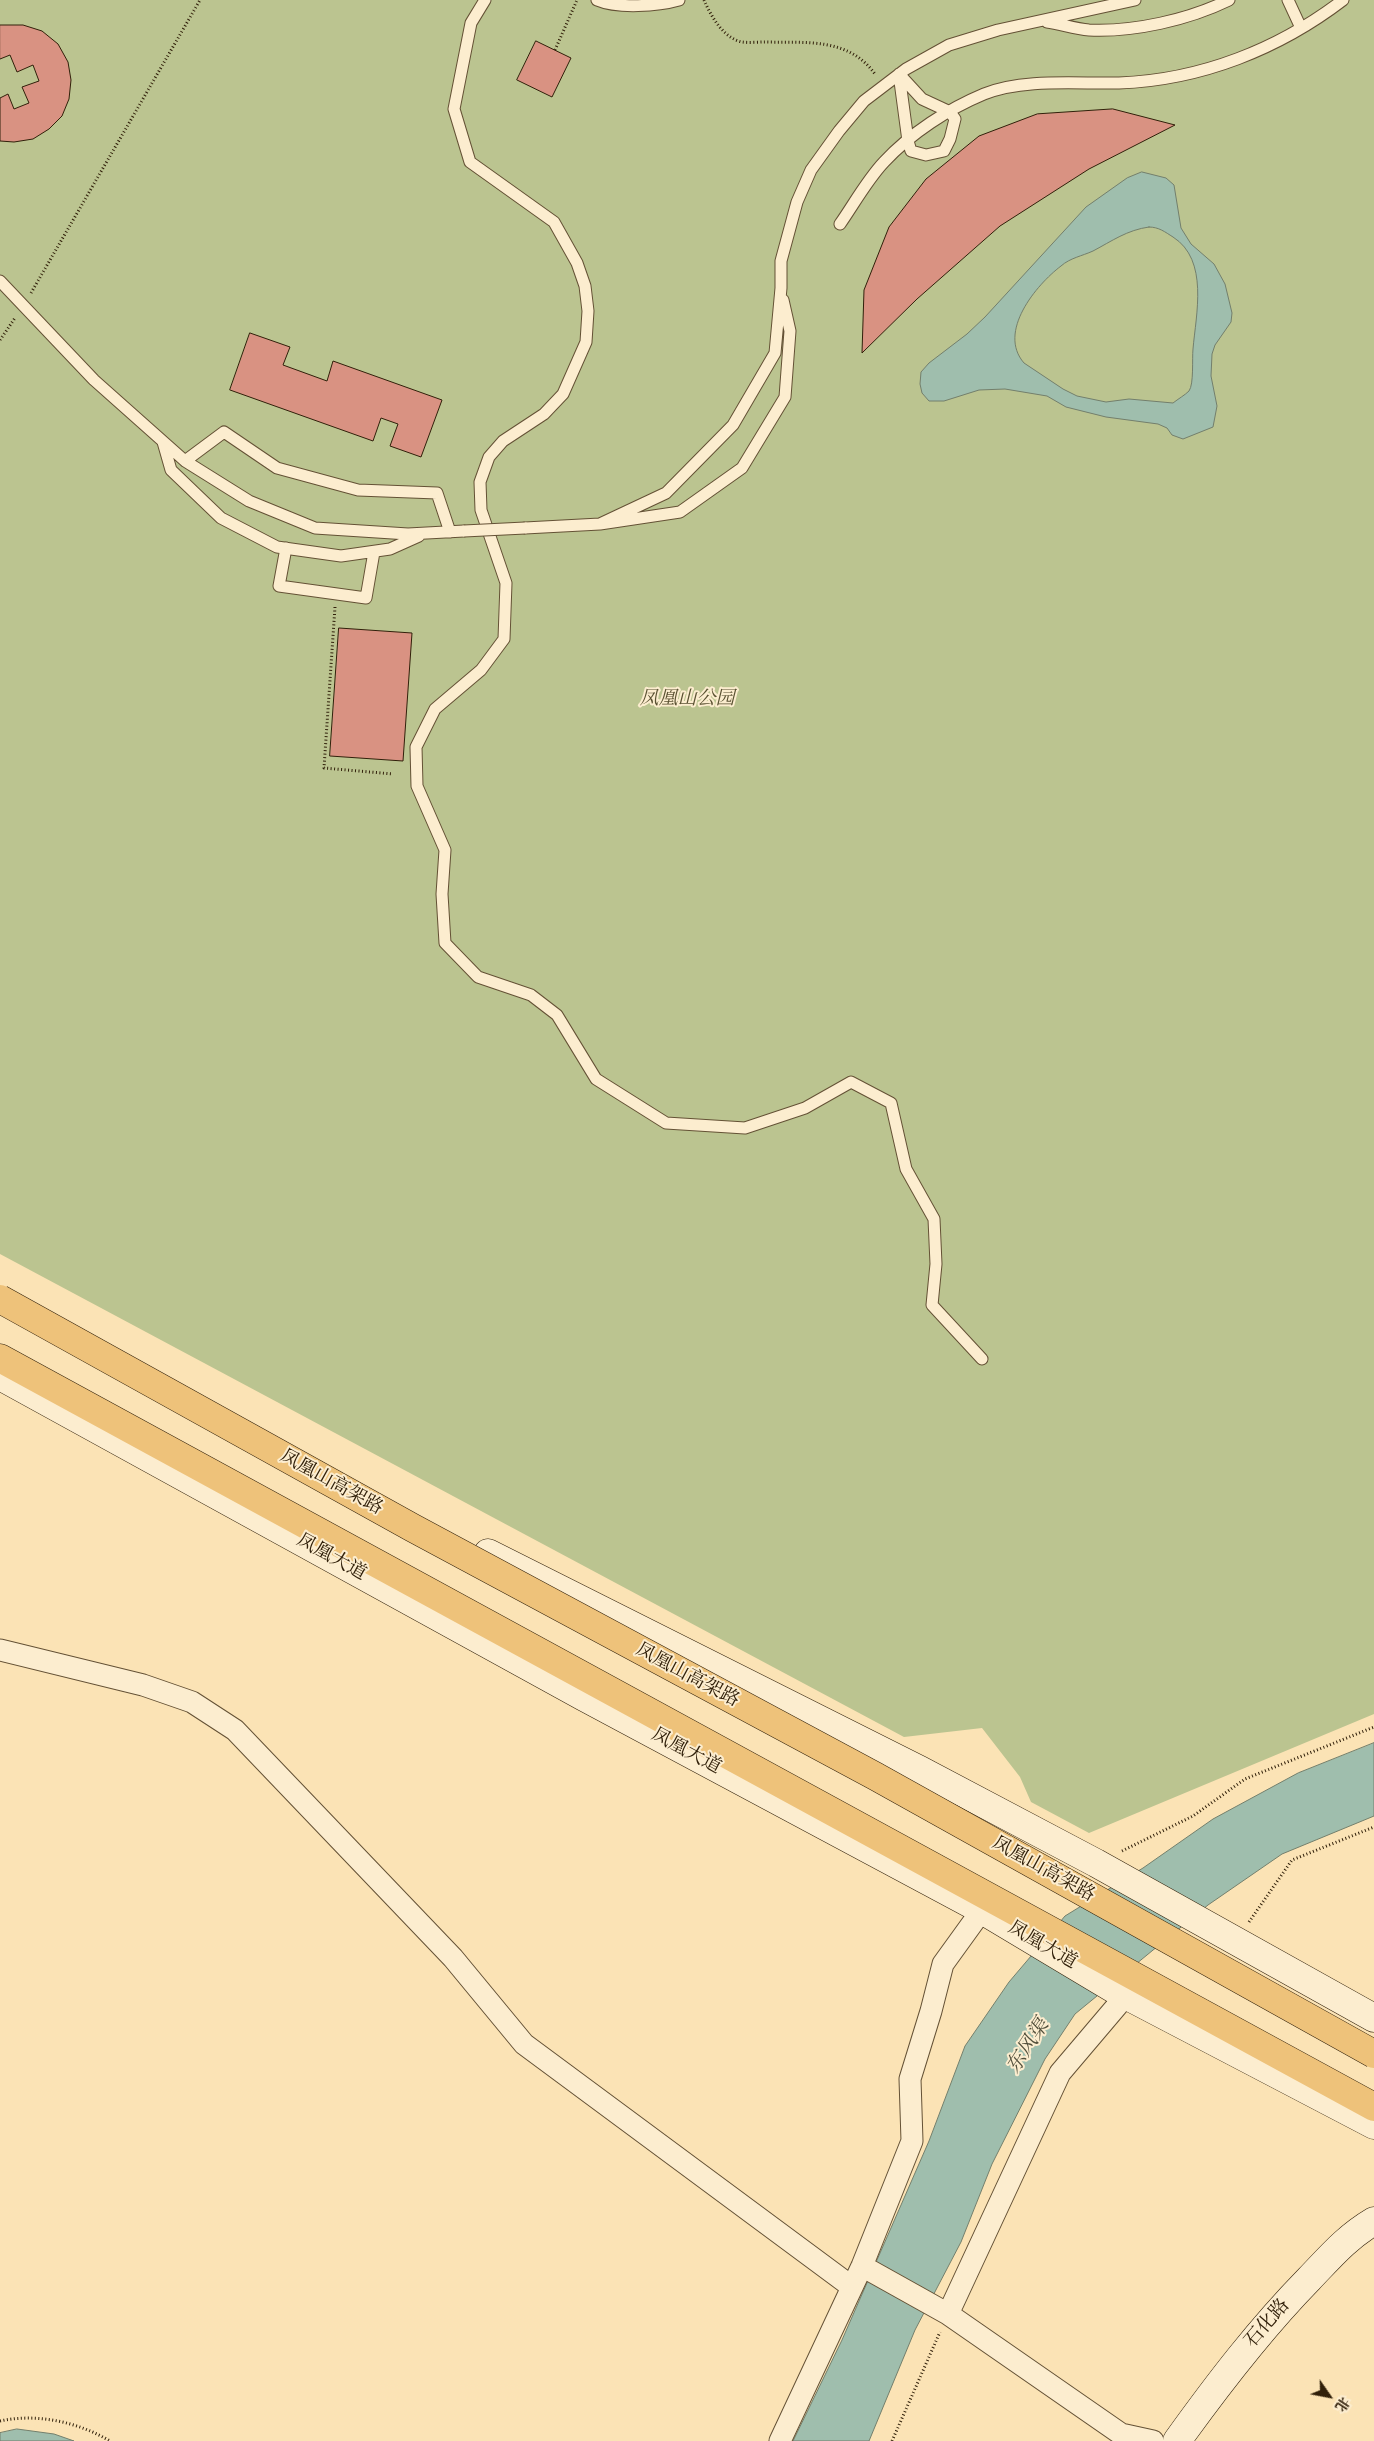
<!DOCTYPE html>
<meta charset="utf-8">
<style>
body{margin:0}
#map{position:relative;width:1374px;height:2441px;overflow:hidden;background:#fbe3b5;font-family:"IM FELL Double Pica","Noto Serif SC",serif}
canvas{display:block}
.north{position:absolute;left:1304px;top:2371px;width:50px;height:50px;-webkit-text-stroke:4px #fcedcf;paint-order:stroke;rotate:123deg;font-size:14px;font-weight:700;line-height:20px;text-align:center;color:#31200a}
.north::after{content:'';display:block;margin:auto;width:18px;height:22px;background:#31200a;clip-path:polygon(50% 0,100% 100%,50% 72%,0 100%)}
</style>
<div id="map">
<canvas width="1374" height="2441"></canvas>
<div class="north">北</div>
</div>
<script>
const g = document.querySelector('canvas').getContext('2d');
g.lineJoin = 'round';
function fill(path, color) {
  g.fillStyle = color;
  g.fill(path, 'evenodd');
}
function stroke(path, color, width, dash) {
  g.strokeStyle = color;
  g.lineWidth = width;
  g.lineCap = dash ? 'butt' : 'round';
  g.setLineDash(dash || []);
  g.stroke(path);
}
function label(font, color, halo, rows, align = 'center') {
  g.font = font + ' "IM FELL Double Pica","Noto Serif SC",serif';
  g.lineWidth = 4;
  g.setLineDash([]);
  g.textBaseline = 'middle';
  g.strokeStyle = halo;
  g.fillStyle = color;
  for (const [text, x, y, turn = 0] of rows) {
    g.save();
    g.translate(x, y);
    g.rotate((+turn || 0) * Math.PI / 180);
    g.textAlign = isNaN(turn) ? turn : align;
    if (halo) g.strokeText(text, 0, 0);
    g.fillText(text, 0, 0);
    g.restore();
  }
}
const green = new Path2D(`
 M0,0H1374V1714L1089,1833L1031,1802L1020,1777L982,1728L904,1737L0,1254Z`);
const water = new Path2D(`
 M1142,172L1166,178L1174,185L1181,228L1191,244L1214,264L1225,284L1232,313L1231,322L1215,345L1212,354L1211,376L1217,406L1213,427L1183,439L1172,435L1167,428L1158,424L1106,417L1066,407L1047,396L1005,389L979,390L944,401H929L922,393L920,384L921,372L929,363L967,334L985,317L1086,207L1127,178ZM1149,227C1159,227 1165,232 1173,237C1209,260 1196,314 1193,349C1192,359 1194,384 1189,391C1185,395 1178,399 1173,403L1129,399L1106,402L1077,396L1063,389L1024,363C997,332 1036,285 1061,266C1070,258 1082,256 1093,251C1112,241 1127,230 1149,227Z
 M1374,1743V1816L1282,1854L1208,1905L1075,2014L1045,2059L992,2164L961,2242L915,2330L869,2441H793L842,2340L929,2141L965,2046L1009,1982L1065,1916L1143,1868L1213,1819L1298,1773Z
 M17,2429L54,2434L74,2441H0V2433Z`);
const building = new Path2D(`
 M0,25H23L42,31L58,44L68,62L71,80L69,99L62,116L49,129L33,139L14,142L0,141V98L8,94L14,109L29,103L22,87L39,81L33,65L17,72L10,55L0,59Z
 M536,41L571,58L552,97L517,80Z
 M1113,109L1175,125L1089,169L1000,226L917,299L862,353L864,290L889,227L926,179L979,136L1037,114Z
 M250,333L290,347L283,365L327,381L333,361L442,400L421,457L390,446L398,424L381,418L373,441L230,390Z
 M339,628L412,633L403,761L330,756Z`);
const path = new Path2D(`
 M704,0C711,16 723,38 742,42C749,43 758,42 765,42C806,43 848,37 875,74
 M555,50L577,0
 M31,293L200,0
 M0,340L15,318
 M335,607L324,768L393,774
 M1122,1851L1193,1816L1245,1779L1374,1727
 M1249,1922L1292,1860L1374,1827
 M0,2421C37,2413 78,2422 110,2441
 M892,2441L940,2332`);
const lane = new Path2D(`
 M485,0L471,23L454,109L470,162L554,222L577,263L585,286L588,311L586,342L563,394L544,414L503,441L489,457L480,482L481,510L506,583L504,639L481,670L435,709L416,747L417,786L445,850L442,894L445,943L478,977L531,995L557,1015L596,1079L666,1123L745,1128L805,1108L851,1082L891,1103L906,1169L934,1219L936,1264L932,1305L982,1359
 M597,0C618,9 658,6 679,0
 M1288,0L1301,28
 M1047,22C1061,24 1075,29 1089,30C1134,32 1188,20 1229,0
 M899,74L922,99L950,112L955,119L950,139L944,151L926,155L911,151L908,141Z
 M840,224C854,204 867,180 884,162C911,133 948,109 984,94C1023,78 1078,84 1119,83C1201,80 1279,49 1343,0
 M0,281L94,380L185,461L249,501L315,528L408,534L464,531
 M163,442L171,470L221,518L277,547L341,556L390,549L419,536
 M185,461L224,432L277,468L358,490L437,493L450,532
 M600,524L666,493L733,425L775,353L781,288V261L797,202L811,170L839,131L864,101L906,69L949,45L998,30L1135,0
 M525,528L600,524L680,512L742,468L785,397L790,331L783,300
 M286,548L279,586L366,598L374,552`);
const street = new Path2D(`
 M0,1650L143,1685L192,1702L235,1730L453,1958L524,2044L852,2287
 M862,2266L948,2314L1121,2434L1153,2441
 M948,2314L1060,2073L1127,1994
 M780,2441L862,2266L912,2141L910,2079L931,2011L943,1964L982,1910`);
const secondary = new Path2D(`
 M0,1376L584,1697L982,1910L1114,1989L1374,2125
 M488,1553L920,1770L1096,1863L1374,2018
 M1177,2441C1218,2384 1260,2329 1309,2279C1331,2256 1347,2237 1374,2221`);
const highway = new Path2D(`
 M0,1358L1374,2107`);
const laneBridge = new Path2D(`
 M464,531L525,528`);
const highwayBridge = new Path2D(`
 M0,1299L413,1528L875,1776L1374,2054`);
const parkNames = [
 ["凤凰山公园",687,700]
];
const streetNames = [
 ["凤凰山高架路",331,1483,29],
 ["凤凰大道",331,1558,29],
 ["凤凰山高架路",687,1676,28],
 ["凤凰大道",686,1752,28],
 ["凤凰山高架路",1043,1870,29],
 ["凤凰大道",1042,1946,30],
 ["石化路",1268,2324,-49]
];
const waterNames = [
 ["东风渠",1029,2047,-57]
];
fill(green, '#bbc490');
fill(water, '#9fbead');
stroke(water, '#737f6c', 1);
fill(building, '#d99282');
stroke(building, '#31200a', 1);
stroke(lane, '#645135', 13);
stroke(street, '#645135', 23);
stroke(secondary, '#31200a', 29);
stroke(highway, '#31200a', 29);
stroke(path, '#31200a', 3, [1, 2.5]);
stroke(lane, '#fcedcf', 11);
stroke(street, '#fcedcf', 21);
stroke(secondary, '#fcedcf', 28);
stroke(highway, '#eec27a', 28);
stroke(laneBridge, '#645135', 13, []);
stroke(highwayBridge, '#31200a', 29, []);
stroke(laneBridge, '#fcedcf', 11);
stroke(highwayBridge, '#eec27a', 28);
label('italic 19px', '#5a5132', '#fcedcf', parkNames);
label('19px', '#31200a', '#fcedcf', streetNames);
label('italic 20px', '#524f3b', '#fcedcf', waterNames);
</script>
